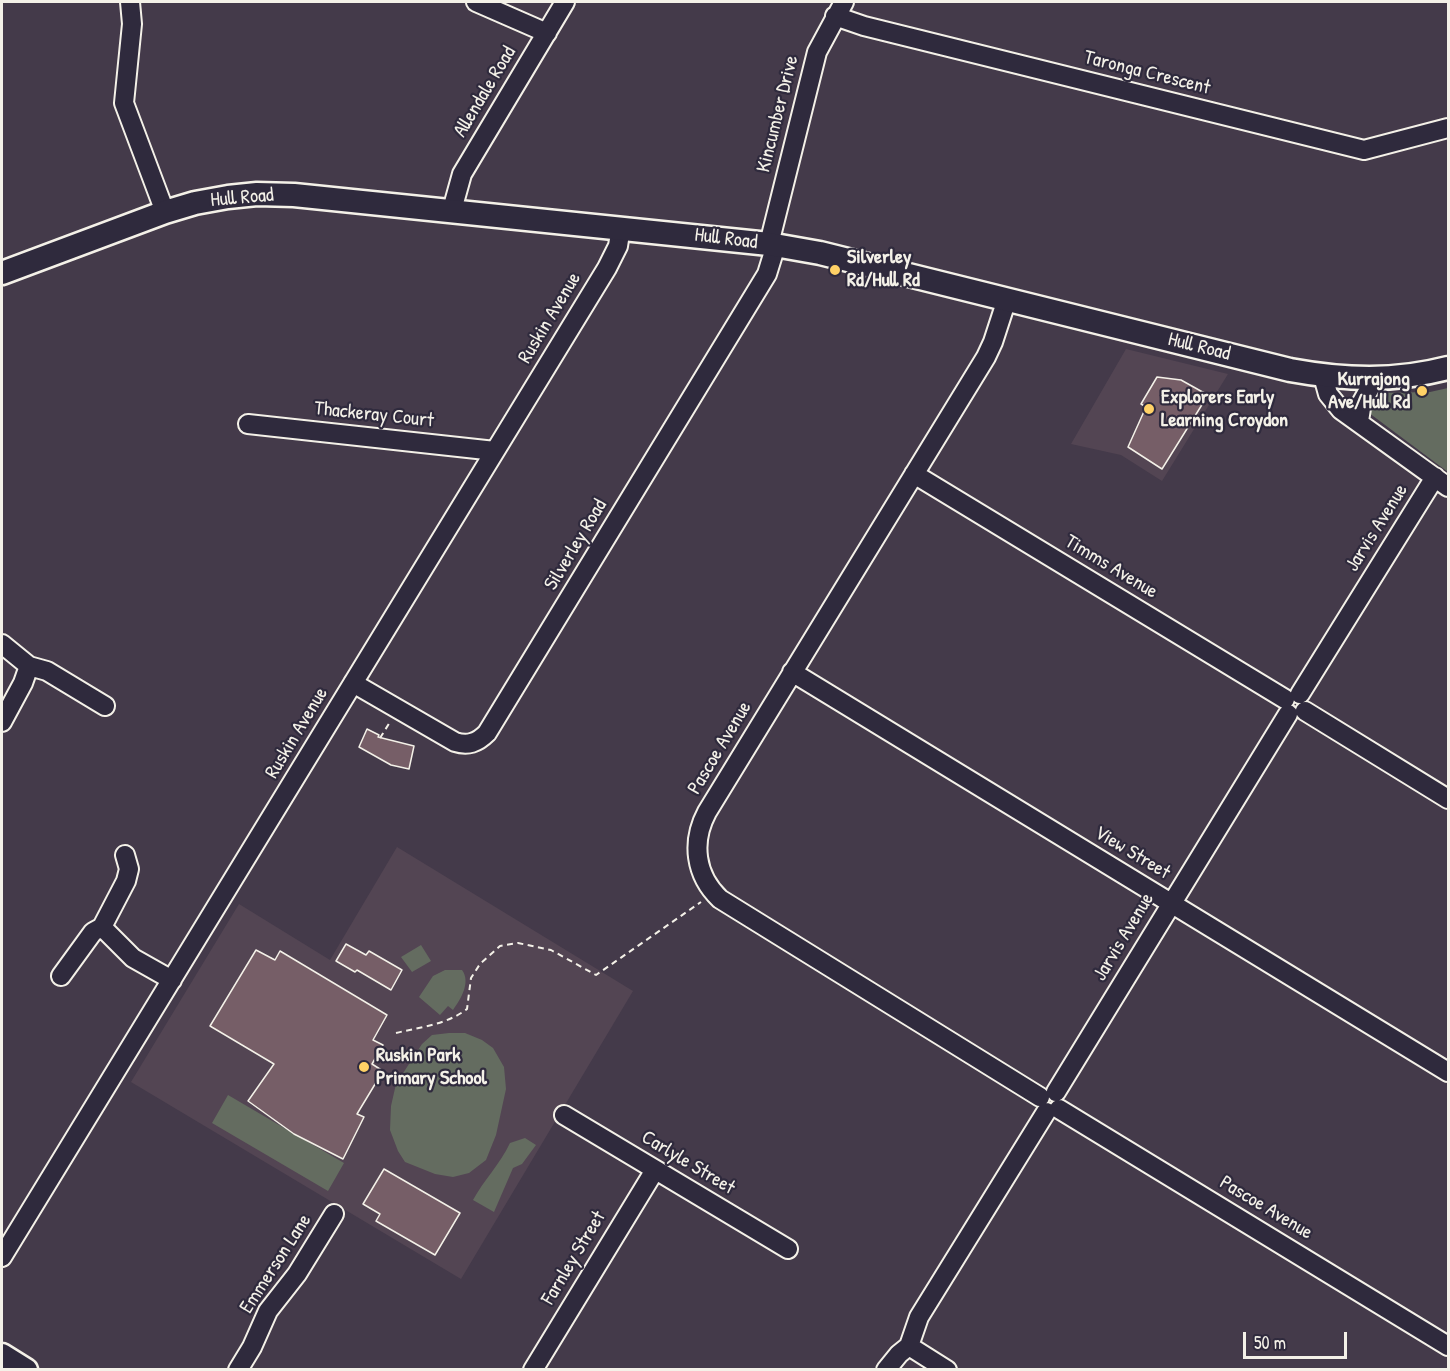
<!DOCTYPE html>
<style>
body{margin:0}
#map{position:relative;width:1450px;height:1371px;overflow:hidden;background:#443a4a;font-family:"Patrick Hand",sans-serif}
canvas{display:block}
.frame{position:absolute;inset:0;border:3px solid #f4f1e8;pointer-events:none}
.scale{position:absolute;left:1243px;top:1332px;width:104px;height:27px;box-sizing:border-box;border:3px solid #f4f1e8;border-top:0;padding-left:8px;font-size:18px;line-height:21px;white-space:nowrap;color:#f4f1e8;-webkit-text-stroke:4px #2f2a3d;paint-order:stroke}
</style>
<div id="map">
<canvas width="1450" height="1371"></canvas>
<div class="frame"></div>
<div class="scale">50 m</div>
</div>
<script>
const g = document.querySelector('canvas').getContext('2d');
g.lineJoin = 'round';
function fill(path, color) {
  g.fillStyle = color;
  g.fill(path, 'evenodd');
}
function stroke(path, color, width, dash) {
  g.strokeStyle = color;
  g.lineWidth = width;
  g.lineCap = dash ? 'butt' : 'round';
  g.setLineDash(dash || []);
  g.stroke(path);
}
function label(font, color, halo, rows, align = 'center') {
  g.font = font + ' "Patrick Hand",sans-serif';
  g.lineWidth = 4.5;
  g.setLineDash([]);
  g.textBaseline = 'middle';
  g.strokeStyle = halo;
  g.fillStyle = color;
  for (const [text, x, y, turn = 0] of rows) {
    g.save();
    g.translate(x, y);
    g.rotate((+turn || 0) * Math.PI / 180);
    g.textAlign = isNaN(turn) ? turn : align;
    if (halo) g.strokeText(text, 0, 0);
    g.fillText(text, 0, 0);
    g.restore();
  }
}
const built = new Path2D(`
 M1126,349L1228,374L1162,481L1121,455L1071,444Z
 M397,847L633,991L461,1279L131,1082L239,904L330,960Z`);
const green = new Path2D(`
 M1448,388V472L1369,413V402L1377,393L1430,392Z
 M421,945L431,961L412,972L401,957Z
 M445,970H462C471,982 461,999 453,1010L448,1006L440,1015L419,997L433,976Z
 M449,1033H465L482,1040L493,1048L504,1067L506,1089L496,1135L486,1160L469,1173L453,1177L435,1174L405,1162L398,1151L390,1130L391,1106L396,1084L422,1044L432,1035Z
 M228,1095L344,1163L328,1191L212,1123Z
 M525,1138L536,1145L522,1164L513,1168L494,1212L473,1200C484,1180 500,1164 510,1143Z`);
const building = new Path2D(`
 M1157,377L1181,380L1208,395L1162,469L1128,447L1146,407L1141,404Z
 M367,729L379,735L378,737L414,746L409,769L391,765L359,747Z
 M346,944L366,955L369,951L402,970L391,990L357,970L355,972L336,961Z
 M256,950L275,960L280,951L387,1015L373,1040L383,1045L372,1064L383,1071L357,1114L364,1117L343,1159L294,1134L248,1101L274,1064L210,1026Z
 M384,1169L460,1213L435,1255L376,1221L380,1214L363,1204Z`);
const path = new Path2D(`
 M380,738L390,722
 M396,1033C420,1027 446,1025 467,1009L471,978L480,964L500,946L518,943L551,950L596,975L701,902`);
const minor = new Path2D(`
 M130,2L132,24L124,103L165,212
 M476,2L547,33
 M835,16L864,26L1364,150L1448,128
 M452,210L462,174L565,2
 M769,244L817,52L844,2
 M1007,299L993,342L986,357L707,812C691,842 695,875 720,899L1040,1097
 M1323,376L1328,394L1341,410L1448,487
 M1359,421L1362,402L1375,379
 M248,424L495,451
 M914,474L1285,699
 M2,644L29,666L47,671L105,706
 M792,672L1448,1072
 M353,683L455,742C468,746 477,743 487,733L767,274L776,245
 M1300,694L1435,477
 M1305,711L1448,799
 M2,722L23,683L29,666
 M102,927L133,958L172,980
 M61,976L93,932L102,927L126,881L129,869L125,855
 M1056,1092L1288,714
 M1059,1109L1448,1346
 M564,1115L788,1249
 M2,1257L607,268L618,246L621,227
 M909,1346L947,1370
 M238,1370L252,1347L268,1311L297,1274L334,1214
 M533,1370L655,1170
 M886,1370L899,1354L909,1346L919,1317L1046,1112`);
const major = new Path2D(`
 M2,273L165,212L195,203L228,197L257,194L294,195L769,244L820,253L1290,370C1345,380 1394,382 1448,368
 M2,1355L26,1370`);
const markers = [
 [835,270,6,"#ffd166"],
 [1422,391,6,"#ffd166"],
 [1149,409,6,"#ffd166"],
 [364,1067,6,"#ffd166"]
];
const streetNames = [
 ["Taronga Crescent",1147,73,14],
 ["Allendale Road",485,92,-59],
 ["Kincumber Drive",778,114,-76],
 ["Hull Road",242,198,-5],
 ["Hull Road",726,239,7],
 ["Ruskin Avenue",550,318,-59],
 ["Hull Road",1199,347,14],
 ["Thackeray Court",374,415,6],
 ["Jarvis Avenue",1377,528,-58],
 ["Silverley Road",576,545,-59],
 ["Timms Avenue",1111,567,31],
 ["Ruskin Avenue",297,733,-59],
 ["Pascoe Avenue",720,748,-59],
 ["View Street",1132,853,31],
 ["Jarvis Avenue",1124,937,-59],
 ["Carlyle Street",688,1163,31],
 ["Pascoe Avenue",1266,1208,31],
 ["Farnley Street",574,1258,-59],
 ["Emmerson Lane",276,1264,-57]
];
const poiNames = [
 ["Silverley",847,258],
 ["Rd/Hull Rd",847,281],
 ["Kurrajong",1410,380,"right"],
 ["Ave/Hull Rd",1410,403,"right"],
 ["Explorers Early",1161,398],
 ["Learning Croydon",1161,421],
 ["Ruskin Park",376,1056],
 ["Primary School",376,1079]
];
fill(built, '#534553');
fill(green, '#646c60');
fill(building, '#765e67');
stroke(building, '#f4f1e8', 1.5);
stroke(minor, '#f4f1e8', 22);
stroke(major, '#f4f1e8', 27);
stroke(path, '#f4f1e8', 2, [6, 4.5]);
stroke(minor, '#2f2a3d', 18);
stroke(major, '#2f2a3d', 22);
for (const [x, y, r, color] of markers) {
  const dot = new Path2D();
  dot.arc(x, y, r, 0, 2 * Math.PI);
  g.fillStyle = color;
  g.fill(dot);
  stroke(dot, '#2f2a3d', 2);
}
label('20px', '#f4f1e8', '#2f2a3d', streetNames);
label('bold 20px', '#f4f1e8', '#2f2a3d', poiNames, 'left');
</script>
